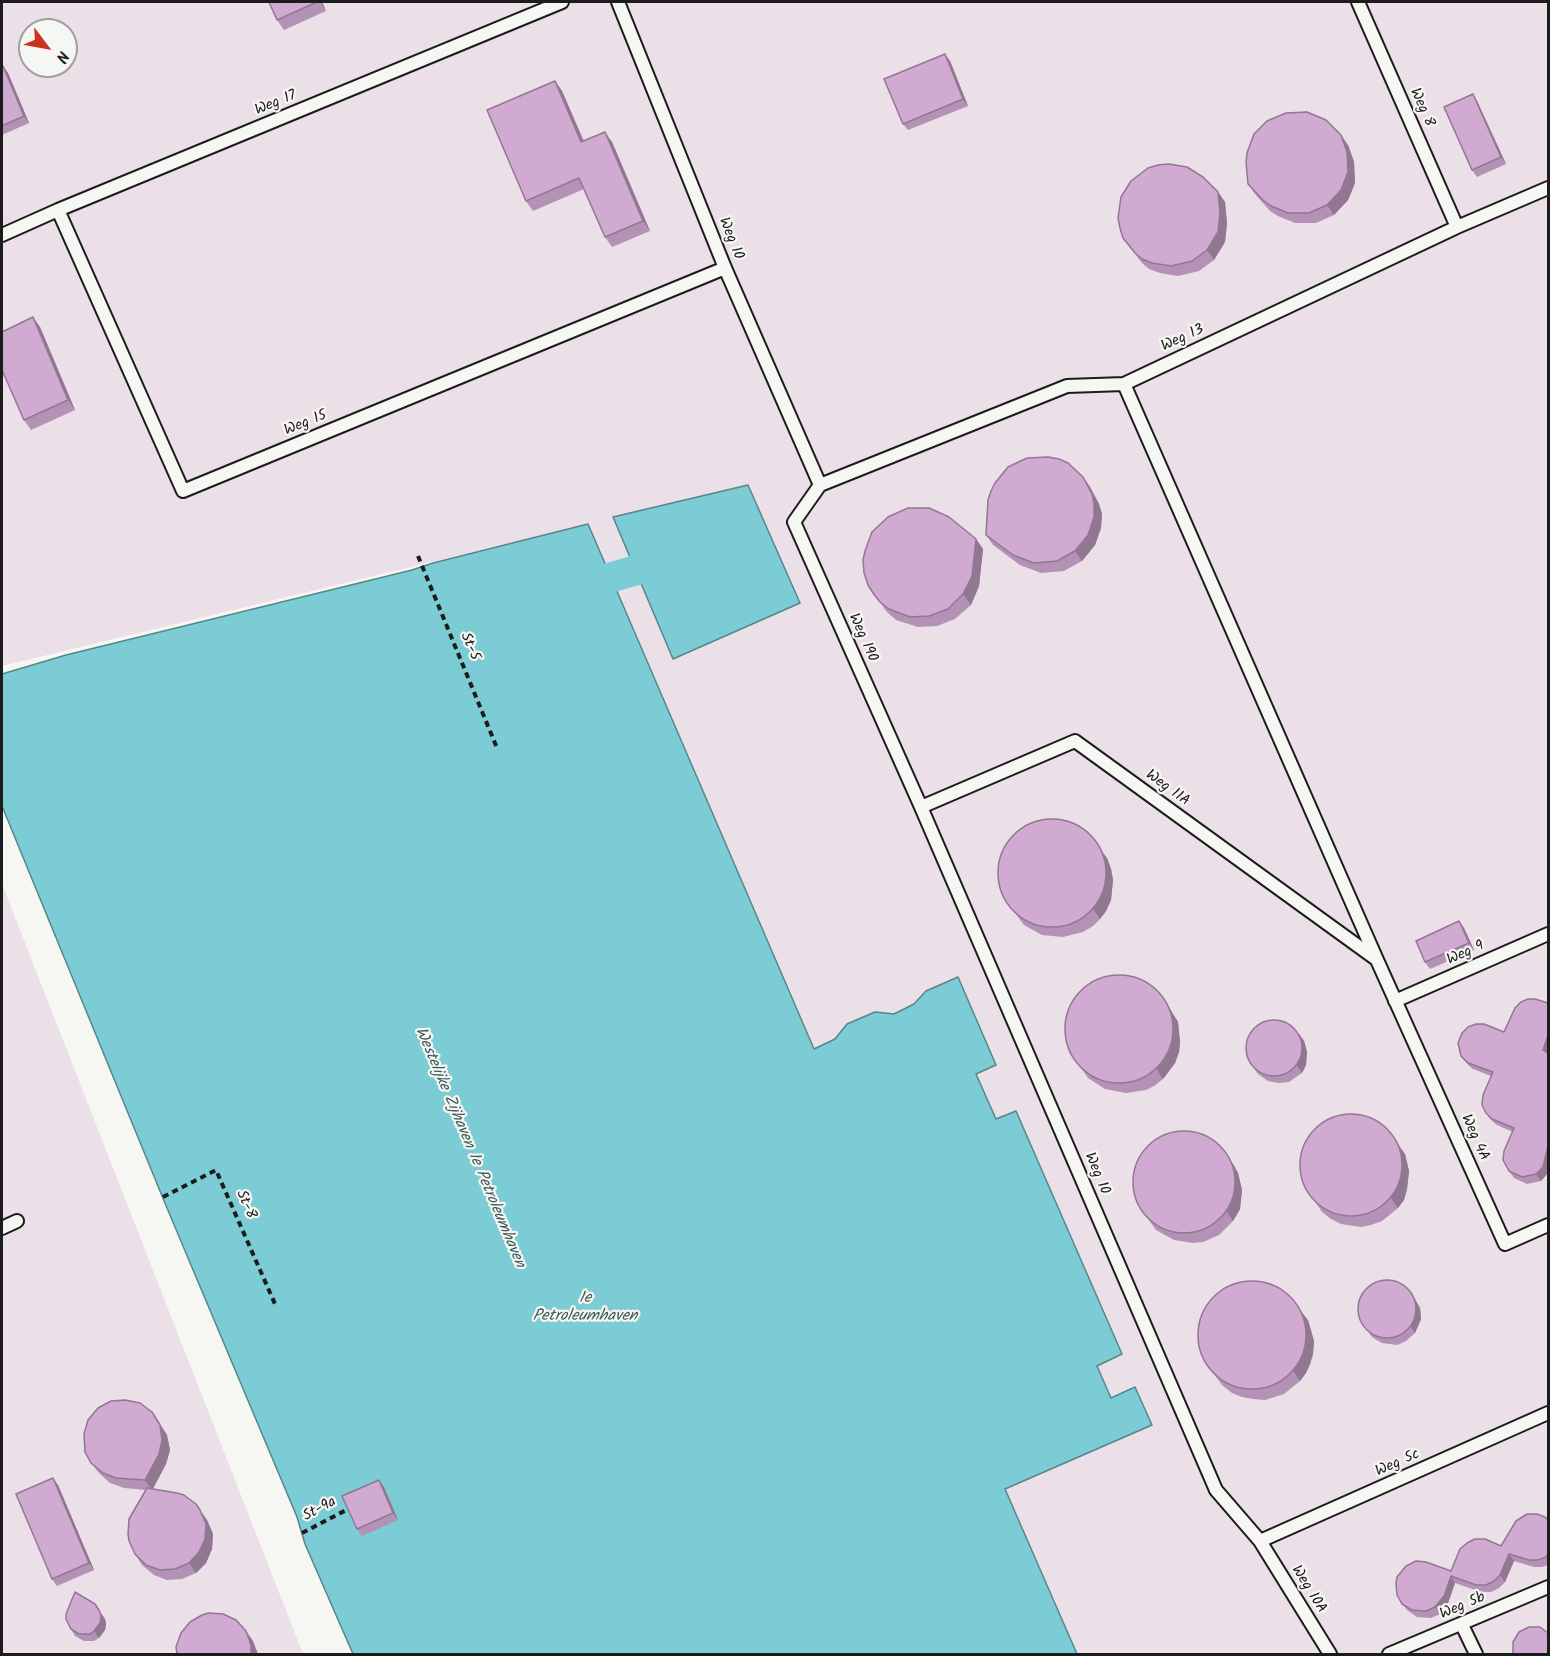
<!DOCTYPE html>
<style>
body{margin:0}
#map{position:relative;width:1550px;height:1656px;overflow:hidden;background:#f6f6f2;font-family:Kalam,sans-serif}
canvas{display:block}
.frame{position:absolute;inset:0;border:3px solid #1c1c1c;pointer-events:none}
.north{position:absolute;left:18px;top:18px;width:60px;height:60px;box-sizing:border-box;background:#f6f6f2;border:2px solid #9f9f9c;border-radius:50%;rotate:122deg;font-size:16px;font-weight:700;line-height:24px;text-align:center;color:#1c1c1c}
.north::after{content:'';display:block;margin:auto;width:21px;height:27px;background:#c8321e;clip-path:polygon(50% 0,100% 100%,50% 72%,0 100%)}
</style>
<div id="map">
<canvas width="1550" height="1656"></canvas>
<div class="frame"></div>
<div class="north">N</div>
</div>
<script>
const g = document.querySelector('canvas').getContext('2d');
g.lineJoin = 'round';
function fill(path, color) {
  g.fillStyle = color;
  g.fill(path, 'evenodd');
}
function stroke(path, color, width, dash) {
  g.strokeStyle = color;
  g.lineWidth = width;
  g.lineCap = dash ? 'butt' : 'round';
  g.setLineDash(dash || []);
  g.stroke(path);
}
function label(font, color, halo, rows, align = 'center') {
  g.font = font + ' Kalam,sans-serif';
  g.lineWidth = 4.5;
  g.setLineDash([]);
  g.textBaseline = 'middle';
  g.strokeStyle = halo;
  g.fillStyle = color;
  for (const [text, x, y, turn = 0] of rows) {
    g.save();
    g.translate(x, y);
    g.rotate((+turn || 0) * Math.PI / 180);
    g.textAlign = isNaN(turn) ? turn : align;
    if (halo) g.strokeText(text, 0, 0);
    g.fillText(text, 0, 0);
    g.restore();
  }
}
const built = new Path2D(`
 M2,2H1548V1654H1077L1005,1489L1152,1425L1135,1387L1111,1398L1097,1365L1121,1354L1016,1111L996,1120L976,1074L996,1065L926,991L914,1004L894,1014L875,1012L847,1024L835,1039L814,1049L588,524L2,666ZM30,30H66V66H30Z
 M2,884L303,1654H2Z`);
const water = new Path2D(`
 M748,485L800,603L673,659L613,517Z
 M588,524L814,1049L835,1039L847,1024L875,1012L894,1014L914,1004L926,991L958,977L996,1065L976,1074L996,1119L1016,1111L1122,1354L1097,1366L1111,1398L1135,1387L1152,1425L1005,1489L1077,1654H353L305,1544L297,1517L167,1208L2,806V674L66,655L412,570L433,563Z`);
const canal = new Path2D(`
 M586,600L589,584L674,559`);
const path = new Path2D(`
 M418,556L497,748
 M163,1197L216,1170L275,1304
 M302,1533L352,1507`);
const service = new Path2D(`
 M618,2L725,268L820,485
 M1358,2L1457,227
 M58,210L183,491L725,268
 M2,235L58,210L562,2
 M1124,384L1377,960L1505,1244L1548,1225
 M820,485L794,522L921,807L1216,1490L1260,1541L1330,1654
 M820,485L1067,386L1124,384L1457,227L1548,188
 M921,807L1075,741L1376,959
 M1395,1001L1548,934
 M2,1228L17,1221
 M1260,1541L1548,1413
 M1462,1625L1476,1654
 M1389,1654L1548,1587`);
const wall = new Path2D(`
 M269,2H322L326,11L284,30L277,20Z
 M950,61L968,106L908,130L903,124Z
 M2,67L8,73L29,123L2,135Z
 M555,81L562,91L584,141L612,142L650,231L612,247L605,237L584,189L533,211L526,201Z
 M1477,101L1506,164L1477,177L1472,170Z
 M1348,145L1354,162L1355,183L1348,200L1334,215L1316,223H1295L1278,216L1270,211L1255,194L1248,184Z
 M1218,192L1225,202L1227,223L1225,242L1214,260L1199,271L1178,276L1160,273L1149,269L1142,263L1123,238Z
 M40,327L75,410L31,430L24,420Z
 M1083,477L1090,487L1099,504L1102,514L1101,528L1095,545L1082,561L1064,571L1041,573L1020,565L993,545L986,535Z
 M976,539L983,549L979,586L971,605L955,619L937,626L918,627L896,620L887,612L873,593Z
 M1099,848L1107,858L1111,869L1113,880L1111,900L1106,911L1100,919L1093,926L1083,932L1063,937L1042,935L1024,925L1004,898Z
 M1459,921L1464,928L1474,950L1430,969L1425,962Z
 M1167,1004L1178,1022L1180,1042L1179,1052L1175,1063L1163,1079L1154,1086L1146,1090L1126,1093L1105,1089L1088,1078L1069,1050Z
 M1468,1027L1547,1174L1541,1181L1527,1184L1514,1178L1509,1171L1513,1132L1497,1125L1490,1119L1486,1113L1491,1076L1473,1069L1469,1066L1461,1056Z
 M1299,1034L1304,1041L1307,1052L1306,1065L1302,1073L1289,1082L1278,1083L1268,1081L1258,1074L1253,1067Z
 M1405,1154L1409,1171L1407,1189L1404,1200L1398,1208L1382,1221L1371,1225L1361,1227L1341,1224L1331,1219L1322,1212L1304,1185Z
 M1233,1163L1238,1173L1242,1190L1240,1209L1233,1221L1219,1235L1203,1242L1193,1243L1174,1240L1156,1230L1137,1203Z
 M1414,1297L1420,1308L1421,1319L1415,1333L1406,1341L1397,1345L1382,1343L1372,1337L1360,1320Z
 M1308,1320L1314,1341L1313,1354L1310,1364L1306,1373L1300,1381L1284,1394L1265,1400L1253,1399L1242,1397L1232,1393L1222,1385L1203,1359Z
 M152,1412L167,1435L170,1450L166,1464L153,1489L207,1520L213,1534L212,1549L206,1563L196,1573L182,1579L167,1580L154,1575L142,1565L135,1554L146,1490L124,1488L110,1483L99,1473L91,1463Z
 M58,1485L94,1570L57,1586L52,1579Z
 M384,1487L398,1520L362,1536L357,1529Z
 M1548,1520V1565L1542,1567H1534L1514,1561L1505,1582L1499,1588L1491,1592H1481L1455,1583L1448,1603L1440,1614L1431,1618L1417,1617L1407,1610L1397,1595L1501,1546Z
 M95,1604L105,1619L106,1624L105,1630L99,1638L94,1641H84L75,1636L71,1629Z`);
const shadedWall = new Path2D(`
 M320,2H322L326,11Z
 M945,54L950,61L968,106L963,99Z
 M3,66L8,73L29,123L24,116Z
 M555,81L562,91L588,152L581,142Z
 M1473,94L1477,101L1506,164L1501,157Z
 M605,132L612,142L650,231L643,221Z
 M1341,135L1348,145L1354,162L1355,183L1348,200L1334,215L1327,205Z
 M1218,192L1225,202L1227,223L1225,242L1214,260L1207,250Z
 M33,317L40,327L75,410L68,400Z
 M1083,477L1090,487L1099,504L1102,514L1101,528L1095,545L1082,561L1075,551Z
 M976,539L983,549L979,586L971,605L963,594Z
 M1099,848L1107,858L1111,869L1113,880L1111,900L1106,911L1100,919L1093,909Z
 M1459,921L1464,928L1474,950L1469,943Z
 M1160,993L1178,1022L1180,1042L1179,1052L1175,1063L1163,1079L1156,1068Z
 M1299,1034L1304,1041L1307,1052L1306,1065L1302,1073L1297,1066Z
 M1548,1035V1054L1543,1050Z
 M1398,1144L1405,1154L1409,1171L1407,1189L1404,1200L1398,1208L1391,1198Z
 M1548,1146V1170L1547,1174L1541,1181L1536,1174Z
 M1226,1153L1238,1173L1242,1190L1240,1209L1233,1221L1226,1210Z
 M1409,1290L1420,1308L1421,1319L1415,1333L1410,1326Z
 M1300,1310L1308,1320L1314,1341L1313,1354L1310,1364L1306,1373L1300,1381L1293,1371Z
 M152,1412L167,1435L170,1450L166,1464L152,1490L145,1480Z
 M53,1478L58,1485L94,1570L89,1563Z
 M379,1480L384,1487L398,1520L393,1513Z
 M200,1510L207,1520L213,1534L212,1549L206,1563L196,1573L189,1563Z
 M1509,1554L1514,1561L1505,1582L1500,1575Z
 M1451,1576L1455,1583L1448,1603L1440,1614L1435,1607Z
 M100,1612L105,1619L106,1624L105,1630L99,1638L94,1631Z
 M246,1631L253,1641L258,1654H251Z`);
const building = new Path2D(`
 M269,2H317L277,20Z
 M945,54L963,99L903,124L884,79Z
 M3,66L24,116L2,126V67Z
 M555,81L581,142L605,132L643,221L605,237L579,178L526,201L487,110Z
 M1473,94L1501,157L1472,170L1444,107Z
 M1307,112L1326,120L1341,135L1347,152L1348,172L1341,190L1327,205L1309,213H1288L1271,206L1263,200L1248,184L1246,162L1247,153L1254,134L1267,121L1286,113Z
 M1169,164L1187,167L1203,177L1218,192L1220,213L1218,232L1207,250L1192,261L1171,266L1152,263L1142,259L1135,253L1123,238L1120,228L1118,218L1121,197L1131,181L1148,168L1158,165Z
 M33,317L68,400L24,420L2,370V332Z
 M1048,457L1059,459L1068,463L1083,477L1092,494L1094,504V517L1088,535L1075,551L1057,561L1034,563L1013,555L986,535L988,500L991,491L995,483L1008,467L1027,458Z
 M908,508H929L949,517L976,539L972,576L963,594L948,609L929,616L910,617L889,609L880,602L873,593L868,585L864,573L863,560L865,551L872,532L888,517Z
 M998 873a54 54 0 1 1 108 0a54 54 0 1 1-108 0Z
 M1459,921L1469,943L1425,962L1416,941Z
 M1065 1029a54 54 0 1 1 108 0a54 54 0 1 1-108 0Z
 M1528,999H1535L1548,1003V1035L1543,1050L1548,1053V1146L1543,1167L1536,1174L1522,1177L1509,1171L1503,1160L1504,1151L1514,1128L1492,1119L1486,1113L1482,1105L1483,1095L1493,1072L1468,1063L1461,1056L1458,1043L1462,1033L1468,1027L1476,1024H1484L1504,1032L1515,1008L1521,1002Z
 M1246 1048a28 28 0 1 1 56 0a28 28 0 1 1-56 0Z
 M1300 1165a51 51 0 1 1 102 0a51 51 0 1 1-102 0Z
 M1133 1182a51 51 0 1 1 102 0a51 51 0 1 1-102 0Z
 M1358 1309a29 29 0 1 1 58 0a29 29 0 1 1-58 0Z
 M1198 1335a54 54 0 1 1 108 0a54 54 0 1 1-108 0Z
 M125,1400L140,1403L152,1412L160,1425L162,1440L159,1454L145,1480L116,1478L103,1473L91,1463L85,1452L84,1434L88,1420L98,1408L111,1401Z
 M53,1478L89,1563L52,1579L16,1494Z
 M379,1480L393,1513L357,1529L342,1496Z
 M147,1488L177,1493L184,1495L196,1504L200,1510L206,1524L205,1539L199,1552L189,1563L175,1569L160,1570L146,1565L135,1554L129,1541L128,1534L129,1519Z
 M1527,1514H1537L1545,1517L1548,1520V1554L1546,1557L1538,1560H1529L1509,1554L1500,1575L1494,1581L1486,1585H1476L1451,1576L1444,1596L1435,1607L1426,1611L1412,1610L1402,1604L1397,1595L1396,1583L1397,1577L1406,1566L1416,1561L1426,1562L1451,1571L1460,1549L1467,1543L1475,1539H1485L1501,1546L1516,1521Z
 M75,1592L95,1604L100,1612L101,1618L100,1623L94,1631L90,1634H79L71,1629L66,1619V1614Z
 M209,1613L223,1614L236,1620L246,1631L251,1645V1654H177L176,1647L181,1633L190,1622L202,1615Z
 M1529,1627H1540L1548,1633V1654H1513V1642L1519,1632Z`);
const streetNames = [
 ["Weg 17",276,104,-22],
 ["Weg 8",1421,108,66],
 ["Weg 10",730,239,68],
 ["Weg 13",1183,339,-25],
 ["Weg 15",306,424,-22],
 ["Weg 190",862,638,66],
 ["St-5",469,647,67],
 ["Weg 11A",1167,789,36],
 ["Weg 9",1466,954,-24],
 ["Weg 4A",1474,1138,66],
 ["Weg 10",1096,1174,67],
 ["St-8",245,1205,66],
 ["Weg 5c",1398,1464,-24],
 ["St-9a",320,1510,-28],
 ["Weg 10A",1308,1590,58],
 ["Weg 5b",1463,1607,-23]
];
const waterNames = [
 ["Westelijke Zijhaven 1e Petroleumhaven",469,1148,67],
 ["1e",585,1299],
 ["Petroleumhaven",585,1317]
];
fill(built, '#ebdfe8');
fill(water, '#7bccd4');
stroke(water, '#55868a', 1.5);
stroke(canal, '#7bccd4', 30);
stroke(service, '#1c1c1c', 16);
stroke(path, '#1c1c1c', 4, [6, 4.5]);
stroke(service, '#f6f6f2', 12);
fill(wall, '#b492b5');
fill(shadedWall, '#927793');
fill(building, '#d1aad2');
stroke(building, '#927793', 1.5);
label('15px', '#1c1c1c', '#f6f6f2', streetNames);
label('italic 16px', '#3d5a5c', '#f6f6f2', waterNames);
</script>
